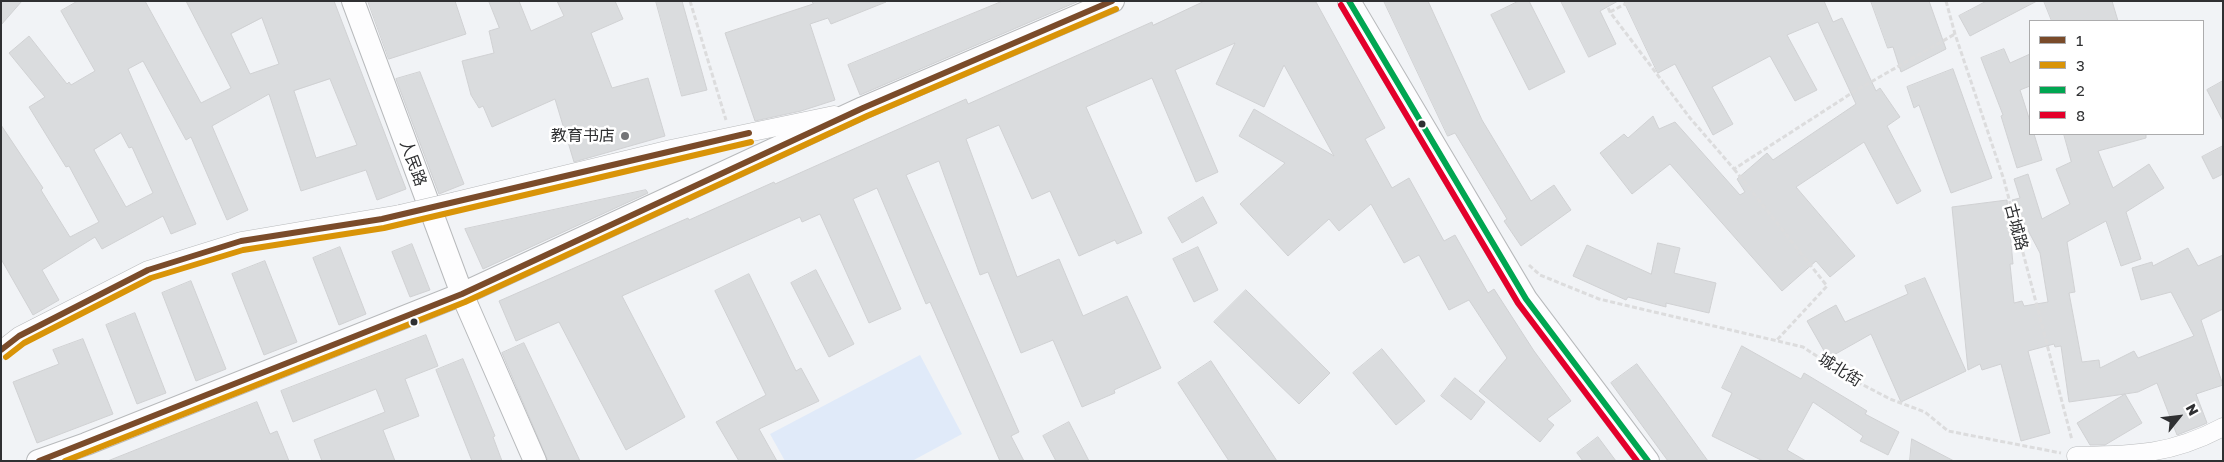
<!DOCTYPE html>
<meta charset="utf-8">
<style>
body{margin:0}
#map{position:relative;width:2224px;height:462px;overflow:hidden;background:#f1f3f6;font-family:"Golos Text",sans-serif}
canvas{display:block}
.frame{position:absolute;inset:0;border:2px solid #2f3032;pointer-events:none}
.legend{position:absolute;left:2029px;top:20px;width:175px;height:115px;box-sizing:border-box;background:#fff;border:1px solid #acacad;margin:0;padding:6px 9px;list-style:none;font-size:15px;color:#2f3032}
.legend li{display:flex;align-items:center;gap:10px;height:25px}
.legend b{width:25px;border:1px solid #acacad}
.north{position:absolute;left:2154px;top:392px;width:50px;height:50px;-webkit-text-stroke:4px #fff;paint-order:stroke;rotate:61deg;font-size:14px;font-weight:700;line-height:20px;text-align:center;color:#2f3032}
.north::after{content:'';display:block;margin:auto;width:18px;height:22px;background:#2f3032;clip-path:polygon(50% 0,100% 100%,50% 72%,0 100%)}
</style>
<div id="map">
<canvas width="2224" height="462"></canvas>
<div class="frame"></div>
<ul class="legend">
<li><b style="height:6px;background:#7a4b2a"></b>1</li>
<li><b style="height:6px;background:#d99408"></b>3</li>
<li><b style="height:6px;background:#00a651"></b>2</li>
<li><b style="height:6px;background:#e4002b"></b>8</li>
</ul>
<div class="north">N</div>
</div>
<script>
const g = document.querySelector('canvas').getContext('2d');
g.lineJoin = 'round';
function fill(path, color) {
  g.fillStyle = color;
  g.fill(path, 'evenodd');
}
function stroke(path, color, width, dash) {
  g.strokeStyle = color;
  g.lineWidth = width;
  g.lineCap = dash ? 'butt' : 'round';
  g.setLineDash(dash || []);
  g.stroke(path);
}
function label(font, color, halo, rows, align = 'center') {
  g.font = font + ' "Golos Text","Noto Sans SC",sans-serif';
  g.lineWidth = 5;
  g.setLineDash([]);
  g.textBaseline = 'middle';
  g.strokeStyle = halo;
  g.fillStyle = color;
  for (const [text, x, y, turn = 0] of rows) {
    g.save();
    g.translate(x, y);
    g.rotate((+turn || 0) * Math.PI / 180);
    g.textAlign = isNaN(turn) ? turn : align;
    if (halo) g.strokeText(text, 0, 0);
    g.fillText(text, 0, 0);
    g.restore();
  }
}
const green = new Path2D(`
 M920,355L962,434L912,461H785L770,434Z`);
const building = new Path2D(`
 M1,1H22L1,25Z
 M78,1H145L201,103L231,88L186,1H334L406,189L377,200L366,170L301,191L269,94L212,126L248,210L227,220L191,137L186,140L143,61L128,69L196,224L171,234L163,216L102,249L95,237L42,270L59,300L33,315L1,259V125L43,188L41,190L70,237L99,222L69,166L66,167L29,107L45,97L9,53L29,36L67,84L69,82L71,85L95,71L61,11ZM262,18L279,64L250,74L231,34ZM330,79L357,145L316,158L294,91ZM121,133L129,148L132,147L153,193L126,207L94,150Z
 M368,1H455L466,34L389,59Z
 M489,1H519L531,31L564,16L557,1H615L623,19L591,33L612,88L648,78L665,136L574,162L555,99L492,127L483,106L479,108L471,95L462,61L494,53L489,31L499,28Z
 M656,1H682L707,90L682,96Z
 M812,1L886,2L831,24L828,18L810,24L835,100L801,111L755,121L725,33L813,4Z
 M1003,1H1079L860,95L848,65Z
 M1205,1L1316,2L1385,128L1365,139L1392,188L1409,178L1444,241L1455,235L1488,293L1494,289L1534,351L1571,401L1547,419L1554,425L1540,442L1479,391L1507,358L1469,300L1449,310L1419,255L1404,263L1371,204L1339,231L1329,219L1288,256L1240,204L1285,163L1239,136L1254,109L1334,156L1284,65L1264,107L1216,84L1235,43L1175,70L1218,172L1196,182L1152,78L1086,107L1142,233L1117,244L1115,240L1079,256L1050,191L1032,199L999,125L966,139L1017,277L1059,259L1083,316L1127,296L1161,368L1114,390L1115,393L1082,407L1053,340L1021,353L988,272L980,275L939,161L906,175L1019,432L1011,436L1024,461H1000L930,302L926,304L877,188L853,199L901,309L869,323L820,214L802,222L800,217L622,296L685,417L626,450L559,322L516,341L499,301L688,218L689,220L774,182L775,184L966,99L968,104L1152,22L1153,25Z
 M1384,1H1428L1482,120L1531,201L1554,185L1571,210L1521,246L1504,221L1507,219L1455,133L1448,136Z
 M1519,1H1529L1565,72L1529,90L1491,15Z
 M1561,1H1618L1600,11L1616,44L1589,57Z
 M1624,1H1824L1833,22L1842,18L1876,91L1880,88L1900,117L1887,126L1921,191L1897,204L1864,142L1796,187L1855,256L1830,277L1816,261L1782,291L1670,164L1632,194L1600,153L1624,134L1628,138L1653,116L1659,129L1675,122L1740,195L1745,192L1737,179L1767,153L1773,160L1856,104L1818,22L1787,35L1817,90L1795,101L1770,56L1712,87L1733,124L1713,135L1675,64L1658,73Z
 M1871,1H1929L1946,49L1901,72L1893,47L1888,48Z
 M1987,1H2037L1970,36L1959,16Z
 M2044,1H2112L2118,21H2052Z
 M2004,49L2010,63L2030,54V86L2020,90L2030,121V134H2034L2042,160L2017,168L2001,116L2003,115L1981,58Z
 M1953,69L1992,178L1951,193L1919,105L1914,108L1907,87Z
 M420,72L464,184L439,194L396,79Z
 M2223,81V121L2207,90Z
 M2064,134H2146V138L2098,151L2113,188L2149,164L2164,188L2126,212L2141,259L2121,266L2106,221L2067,242L2075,292L2069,293L2082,362L2099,360L2100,368L2134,351L2138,358L2194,336L2171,292L2141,300L2132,268L2152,262L2153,266L2188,248L2198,266L2223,255V309L2201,320L2223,385L2196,394L2207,423L2200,426L2177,435L2157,383L2138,392L2125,394L2142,423L2105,445H2090L2077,423L2125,394L2069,402L2061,346L2055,347L2054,344L2028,351L2050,433L2021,441L2001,364L1982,370L1980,364L1968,370L1952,207L2007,200L2013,264H2010L2014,303L2022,301L2024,306L2048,302L2040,253L2012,200L2020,198L2014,179L2028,174L2042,219L2070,204L2056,169L2071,162Z
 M2223,146V174L2213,179L2202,157Z
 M646,190L648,193L483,269L465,229Z
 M1203,197L1217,223L1182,243L1168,218Z
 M1658,243L1680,248L1674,273L1716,283L1709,313L1666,303V307L1628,297L1626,300L1573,276L1587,245L1651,274Z
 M412,244L430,290L410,297L392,252Z
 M340,247L366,314L339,325L313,258Z
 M1198,247L1218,290L1194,302L1173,259Z
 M265,261L297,342L264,355L232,274Z
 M816,270L854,344L829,357L791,283Z
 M749,274L796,371L801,368L819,401L759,429L777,461H739L716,422L766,395L715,291Z
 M1925,278L1966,371L1901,402L1871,334L1832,356H1827L1807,321L1836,305L1845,322L1908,294L1905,286Z
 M191,281L226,369L196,381L162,293Z
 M1246,290L1330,373L1299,404L1214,322Z
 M135,313L166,393L137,404L106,325Z
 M426,335L438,366L405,379L419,416L383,430L395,461H322L314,440L385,412L376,389L293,422L281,391Z
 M83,339L113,414L37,443L13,382L59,364L53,350Z
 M524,343L580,461H548L502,353Z
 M1742,346L1801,379L1804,373L1859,406L1867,411L1865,414L1899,432L1888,455L1860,441L1863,436L1813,402L1787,450L1806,461H1763L1712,436L1732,393L1722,388Z
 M1382,349L1425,401L1396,425L1353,373Z
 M463,359L495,436L493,437L502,461H472L436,370Z
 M1211,361L1277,461H1229L1178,383Z
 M1637,364L1664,400L1708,461H1668L1611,383Z
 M1455,378L1485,402L1471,420L1441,396Z
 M257,402L270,434L277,431L289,461H108Z
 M1069,422L1089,461H1056L1043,436Z
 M1598,437L1616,461H1583L1577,453Z
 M1912,439L1931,449L1954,461H1910Z`);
const path = new Path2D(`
 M690,1L726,120
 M1605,1L1610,12L1690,118L1734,169L1855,91L1955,34
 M1946,1L1955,34L2004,180L2072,440
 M1610,12L1631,1
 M1734,169L1827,286L1777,340
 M1529,265L1540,275L1599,299L1803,347L1850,378L1890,399L1925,412L1948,431L2061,453`);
const minor = new Path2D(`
 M456,201L671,149L834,115
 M1,350L19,336L148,270L241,241L400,214
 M2076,456C2133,455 2171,455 2223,427`);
const tertiary = new Path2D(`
 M353,1L462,294L535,461
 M1349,1L1526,299L1648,461
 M38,461L86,444L462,294L863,108L1113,1`);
const minorBridge = new Path2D(`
 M400,214L456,201`);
const bus1 = new Path2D(`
 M1,350L19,336L148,270L241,241L382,219L749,133
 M39,461L462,294L863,108L1112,1`);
const bus2 = new Path2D(`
 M6,357L24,343L151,278L243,250L384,228L751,142
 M65,461L465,302L867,116L1116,9`);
const bus3 = new Path2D(`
 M1349,1L1526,299L1648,461`);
const bus4 = new Path2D(`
 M1341,5L1518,303L1637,461`);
const markers = [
 [1422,124,4.5,"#2f3032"],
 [625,136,5,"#737477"],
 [414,322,4.5,"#2f3032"]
];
const poiNames = [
 ["教育书店",615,136]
];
const streetNames = [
 ["人民路",413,163,70],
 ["古城路",2016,227,75],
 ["城北街",1840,370,32]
];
fill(green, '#e0eaf9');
fill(building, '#dadcde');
stroke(building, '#d0d1d3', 1);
stroke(minor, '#b8babc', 19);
stroke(tertiary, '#b8babc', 24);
stroke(path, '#dcdcdd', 3, [5, 2.5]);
stroke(minor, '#fdfdfe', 18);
stroke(tertiary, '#fdfdfe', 22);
stroke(minorBridge, '#b8babc', 19, []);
stroke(minorBridge, '#fdfdfe', 18);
stroke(bus1, '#7a4b2a', 6);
stroke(bus2, '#d99408', 6);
stroke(bus3, '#00a651', 6);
stroke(bus4, '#e4002b', 6);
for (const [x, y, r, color] of markers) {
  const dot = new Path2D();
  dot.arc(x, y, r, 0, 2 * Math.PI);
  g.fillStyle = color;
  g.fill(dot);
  stroke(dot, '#fff', 2);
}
label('16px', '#2f3032', '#fff', poiNames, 'right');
label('16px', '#2f3032', '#fff', streetNames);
</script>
